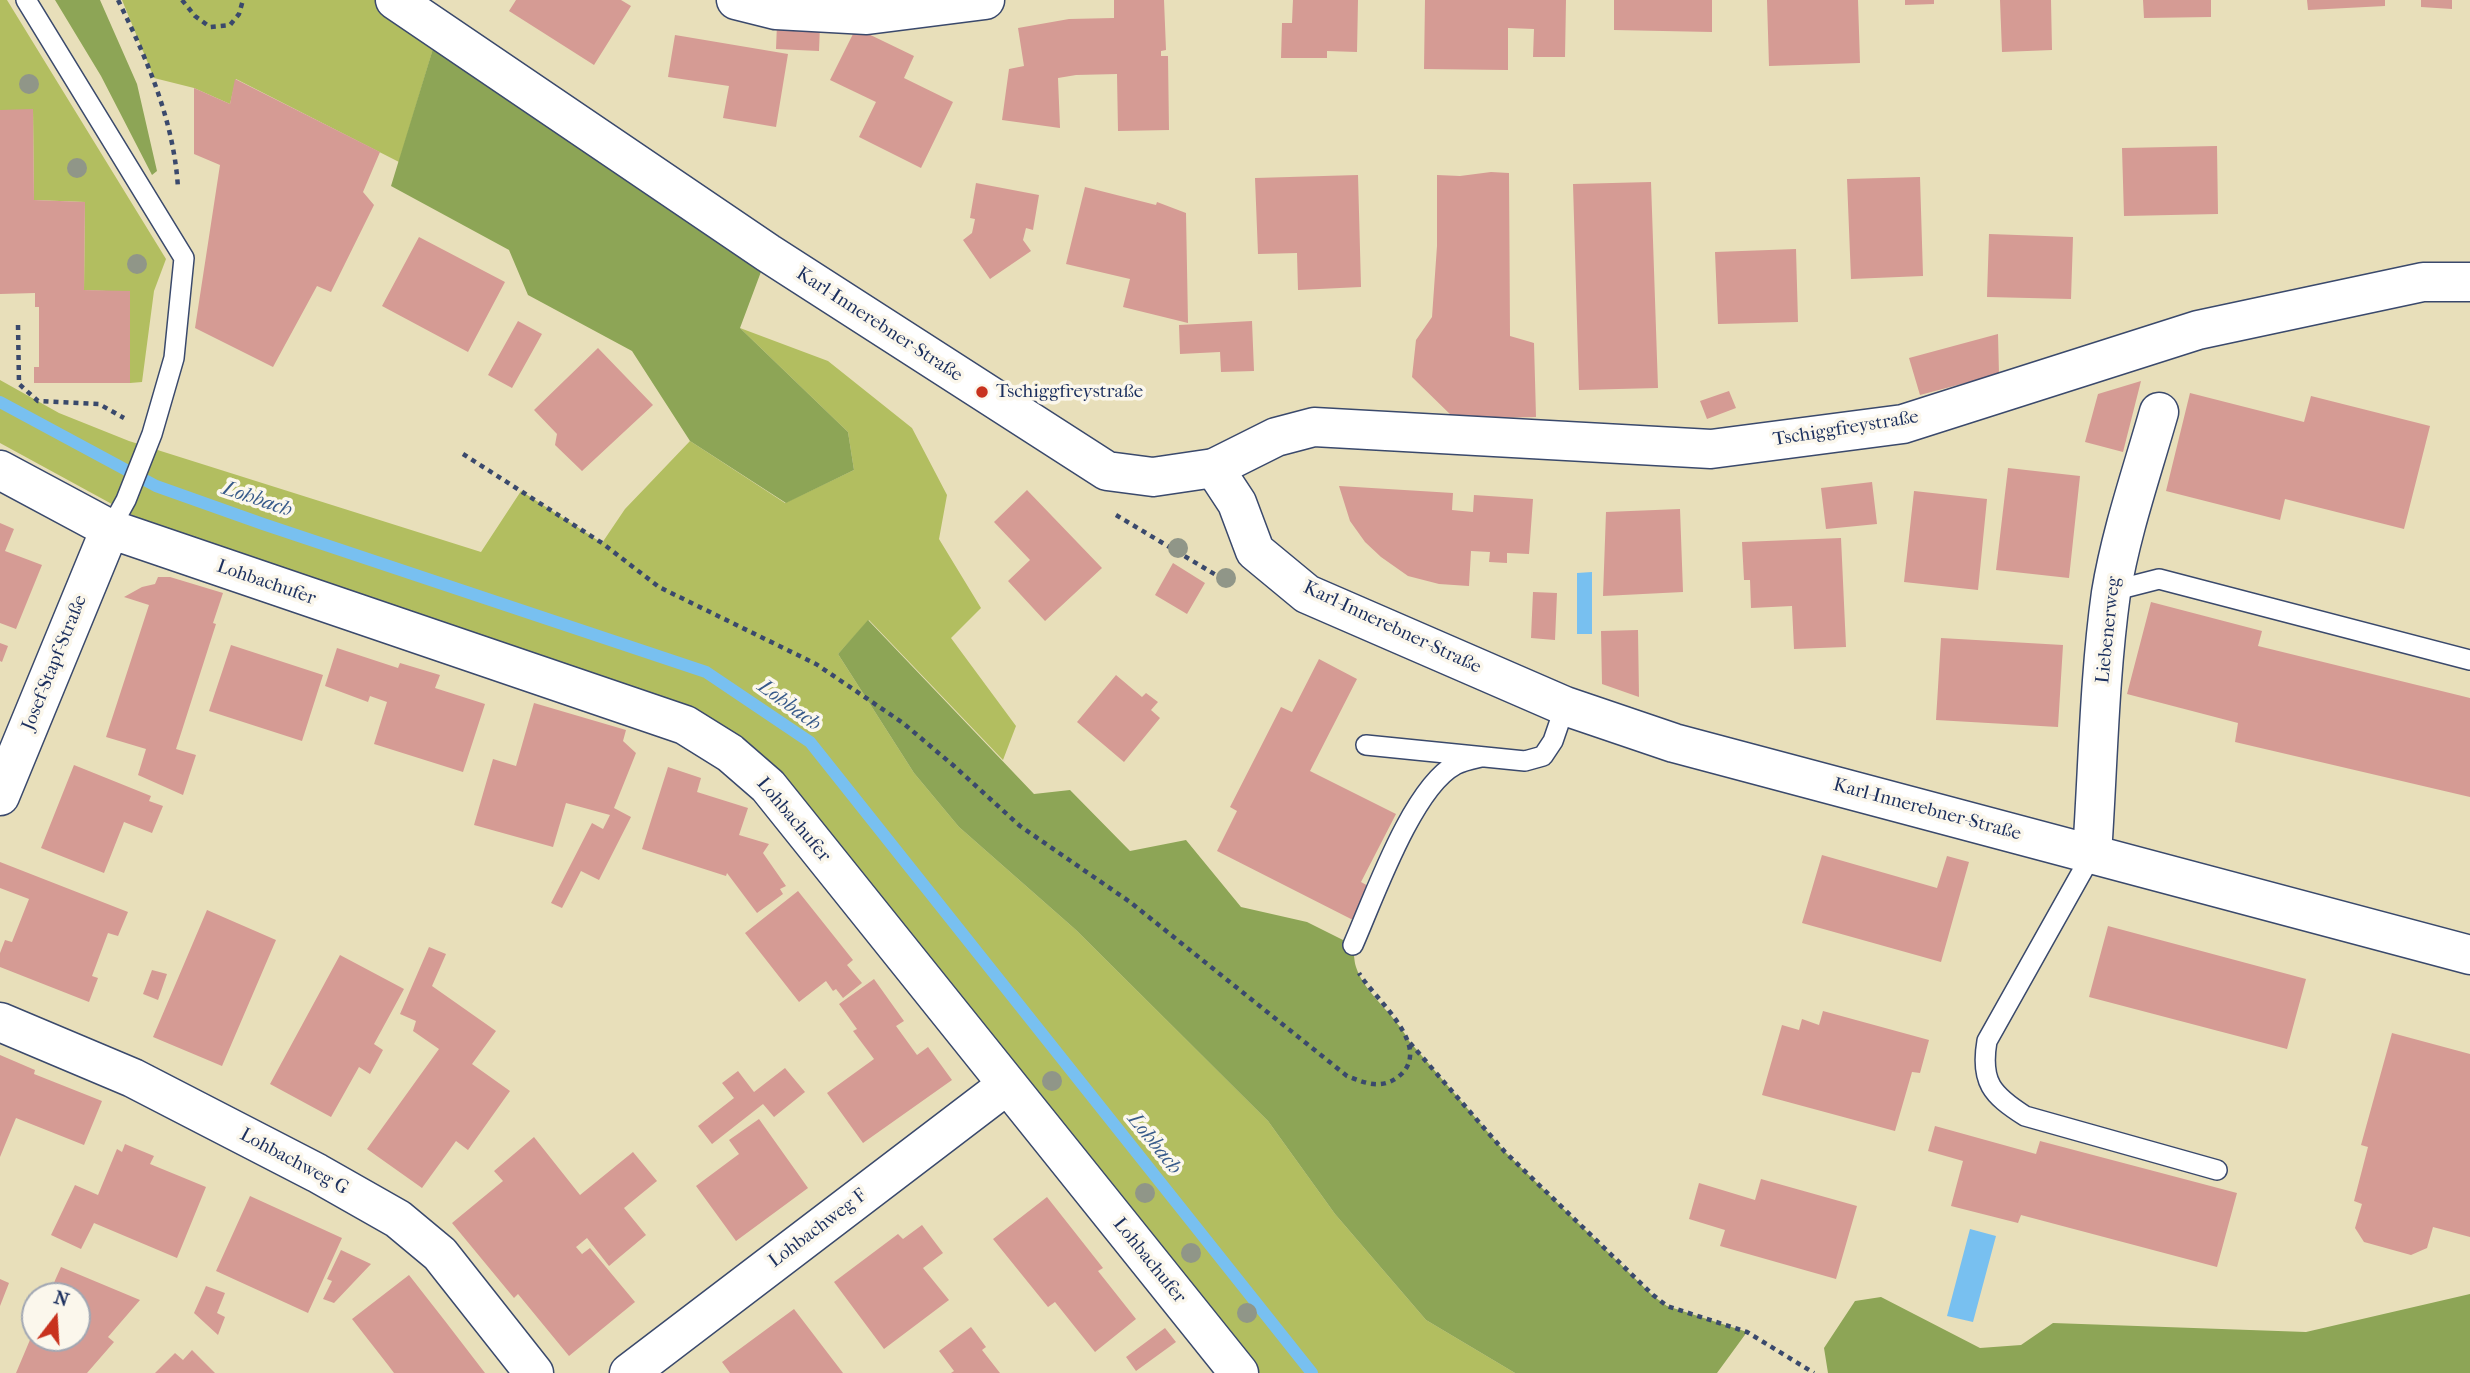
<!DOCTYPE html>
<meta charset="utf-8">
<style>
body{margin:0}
#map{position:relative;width:2470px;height:1373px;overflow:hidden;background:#e8dfba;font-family:"IM FELL French Canon",serif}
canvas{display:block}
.north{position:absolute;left:21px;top:1282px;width:70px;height:70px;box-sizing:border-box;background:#fbf7ec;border:2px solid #a1a7b3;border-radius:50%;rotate:17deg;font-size:19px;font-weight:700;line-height:28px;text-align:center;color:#1b2f5e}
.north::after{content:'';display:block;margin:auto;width:24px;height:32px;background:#c8321e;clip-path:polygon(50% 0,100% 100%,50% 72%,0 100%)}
</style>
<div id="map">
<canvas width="2470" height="1373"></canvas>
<div class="north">N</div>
</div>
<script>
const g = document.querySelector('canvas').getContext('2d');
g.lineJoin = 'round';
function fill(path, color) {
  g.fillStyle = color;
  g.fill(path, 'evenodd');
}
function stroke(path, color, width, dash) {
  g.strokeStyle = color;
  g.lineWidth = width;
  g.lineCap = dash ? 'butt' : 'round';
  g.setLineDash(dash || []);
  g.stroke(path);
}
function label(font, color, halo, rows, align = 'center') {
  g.font = font + ' "IM FELL French Canon",serif';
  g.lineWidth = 7;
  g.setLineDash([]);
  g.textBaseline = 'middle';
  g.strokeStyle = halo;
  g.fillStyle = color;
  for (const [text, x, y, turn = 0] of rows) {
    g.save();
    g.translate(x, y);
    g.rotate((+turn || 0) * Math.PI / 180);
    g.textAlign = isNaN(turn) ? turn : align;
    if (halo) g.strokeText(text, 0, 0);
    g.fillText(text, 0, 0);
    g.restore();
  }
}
const green = new Path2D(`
 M0,0H7L166,259L154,291L142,382L130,383V292L84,290L85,202L34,200L33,110H0Z
 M122,0H395L439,29L399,162L236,79L230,104L194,88L154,78Z
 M740,328L828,361L912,428L947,495L939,539L981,608L951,638L1016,726L1003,760L869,620L838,654L914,773L959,827L1076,930L1268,1121L1335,1214L1426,1320L1515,1373H1239L730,753L242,575L0,443V380L59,413L129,441L481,552L521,491L602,543L625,509L690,441L785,503L854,470L848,432Z`);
const forest = new Path2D(`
 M55,0H100L137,84L157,171L152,175L101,76Z
 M439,29L768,253L740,328L848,432L854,470L786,503L690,441L632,351L528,295L509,250L391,186Z
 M868,620L1034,794L1070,790L1130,851L1186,840L1241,907L1307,922L1353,945C1354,952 1354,961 1356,967C1364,993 1396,1015 1409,1041L1505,1152L1652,1295L1667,1306L1747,1332L1717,1373H1515L1426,1320L1335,1214L1268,1121L1076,930L959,827L914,773L838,654Z
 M2470,1294V1373H1828L1824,1348L1855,1301L1881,1297L1980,1348L2021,1345L2053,1323L2306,1332Z`);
const water = new Path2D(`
 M1592,572V634H1577V573Z
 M1970,1229L1996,1236L1973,1322L1947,1316Z`);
const stream = new Path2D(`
 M0,402L156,486L263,524L706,672L810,742L1312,1373`);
const building = new Path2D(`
 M516,0H621L631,6L594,65L509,11Z
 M1114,0H1164L1166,50L1161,51V56H1168L1169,130L1118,131L1117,74L1076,75L1058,78L1060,128L1002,120L1009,69L1024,66L1018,28L1069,19L1114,18Z
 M1293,0H1358L1357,52L1327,51V58H1281L1282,23H1292Z
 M1425,0H1566L1565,57H1533L1534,29L1508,28V70L1424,69Z
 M1614,0H1712V32L1614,30Z
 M1767,0H1858L1860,63L1769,66Z
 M1905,0H1934V4L1905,5Z
 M2000,0H2051L2052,50L2002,52Z
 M2143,0H2211V17L2144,18Z
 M2307,0H2385V6L2308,10Z
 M2421,0H2452V9L2421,7Z
 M777,24L820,25L819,51L776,49Z
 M856,28L914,56L904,78L953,102L921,168L859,137L876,102L830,80Z
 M675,35L788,54L776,127L723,118L729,86L668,77Z
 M235,79L380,152L363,192L374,205L331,292L317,286L273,367L195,328L220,165L194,154V88L230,104Z
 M33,109L34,200L85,202L84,290L130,291V383H34V367H39V307H35V293L0,294V110Z
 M2217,146L2218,214L2124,216L2122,148Z
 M1491,172L1509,173L1510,336L1534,343L1536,417L1455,419L1412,377L1416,340L1432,317L1437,246V175L1460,176Z
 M1358,175L1361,287L1298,290L1297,253L1258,254L1255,178Z
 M1920,177L1923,276L1851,279L1847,179Z
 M1651,182L1658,388L1579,390L1573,184Z
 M976,183L1039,195L1033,230L1026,228L1023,240L1031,251L990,279L963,240L972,233L975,219L970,218Z
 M1085,187L1156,205L1157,202L1186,213L1188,323L1123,307L1130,279L1066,264Z
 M1989,234L2073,237L2071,299L1987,297Z
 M419,237L505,282L468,352L382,306Z
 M1796,249L1798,322L1718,324L1715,252Z
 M518,321L542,334L512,388L488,375Z
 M1252,321L1254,371L1221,372L1220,352L1180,354L1179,325Z
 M1998,334L1999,374L1920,395L1909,358Z
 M598,348L653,405L582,471L555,445L557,434L534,410Z
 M2141,381L2123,452L2085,442L2098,394Z
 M1729,391L1736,408L1707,419L1700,401Z
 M2190,393L2304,422L2311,396L2430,426L2404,529L2285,499L2280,520L2166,491Z
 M2008,468L2080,476L2069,578L1996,570Z
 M1872,482L1877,524L1826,529L1821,488Z
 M1339,486L1453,493L1452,510L1473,512L1474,495L1533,499L1529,554L1507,553V563L1489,562L1490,552L1471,551L1469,586L1439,584L1408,576L1381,557L1365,542L1350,521Z
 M1027,490L1102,568L1045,621L1008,581L1030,560L994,522Z
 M1914,491L1987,499L1978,590L1904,582Z
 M1680,509L1683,592L1603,596L1606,512Z
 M0,523L14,529L5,551L42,565L16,629L0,623Z
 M1841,538L1846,647L1794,649L1792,606L1751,608L1750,580H1744L1742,542Z
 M1173,563L1205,583L1187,614L1155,595Z
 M158,577H170L223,593L213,623L216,624L176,749L196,755L183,795L138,775L146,749L106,737L149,605L124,597L142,587L155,584Z
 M1533,592L1557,593L1555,640L1531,638Z
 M2151,602L2262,631L2258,646L2470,698V797L2235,742L2238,723L2127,694Z
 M1638,630L1639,697L1602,684L1601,631Z
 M1941,638L2063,645L2058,727L1936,720Z
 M0,643L8,646L2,662L0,661Z
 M231,645L323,675L302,741L209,711Z
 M337,648L398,668L400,663L440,675L435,688L485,704L463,772L374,744L387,702L370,696L368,702L325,686Z
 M1319,659L1357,679L1310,771L1396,814L1361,882L1370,887L1353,920L1217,851L1237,811L1230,807L1281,707L1292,712Z
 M1116,675L1142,697L1146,693L1158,702L1151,710L1160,718L1124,762L1077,722Z
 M534,703L626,730L623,741L636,753L614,808L631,817L599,880L581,871L562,908L551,903L592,823L603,829L610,815L566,803L553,847L474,825L493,759L516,766Z
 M74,765L151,796L149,801L163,806L152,833L124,822L104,873L41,848Z
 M668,767L701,778L697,792L748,808L739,835L769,844L763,853L786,886L780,889L783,894L757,913L727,873L726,876L642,849Z
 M1822,855L1937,888L1947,856L1969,862L1941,962L1802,923Z
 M0,862L128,912L118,936L108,933L92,976L98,978L89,1002L0,967V953L5,940L12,942L29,899L0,888Z
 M798,891L853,960L847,965L862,983L843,998L836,989L833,991L826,981L799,1002L745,933Z
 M207,910L276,940L222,1066L153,1037Z
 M2108,926L2306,979L2287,1049L2089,997Z
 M429,947L446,954L432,986L496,1031L472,1064L510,1091L468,1150L456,1141L422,1188L367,1149L439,1049L413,1031L416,1021L400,1014Z
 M340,955L404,989L374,1044L383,1050L370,1074L359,1067L331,1117L270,1084Z
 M152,970L167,974L158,1000L143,994Z
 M874,979L904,1021L896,1026L917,1055L928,1047L952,1080L863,1143L827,1093L874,1059L853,1031L857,1029L839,1004Z
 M1823,1011L1929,1040L1920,1073L1912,1072L1895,1131L1762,1095L1782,1025L1799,1030L1802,1019L1819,1025Z
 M2392,1033L2470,1054V1237L2433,1227L2427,1248L2411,1255L2364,1242L2355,1228L2362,1204L2354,1201L2368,1147L2361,1145Z
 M0,1055L35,1070L34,1074L102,1101L84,1145L16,1118L0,1157Z
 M785,1068L805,1092L774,1117L763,1104L712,1144L698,1126L734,1098L722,1083L738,1071L754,1092Z
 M759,1119L808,1188L736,1241L696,1186L739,1154L729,1140Z
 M1935,1126L2036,1154L2040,1141L2237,1193L2217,1267L2021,1215L2018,1223L1951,1206L1963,1161L1928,1151Z
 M534,1137L580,1195L633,1152L657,1181L624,1208L646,1235L609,1266L587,1238L576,1247L582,1254L590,1248L635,1302L569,1356L518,1294L514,1298L452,1223L503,1181L494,1171Z
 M125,1144L154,1156L150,1164L206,1187L177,1258L94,1223L81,1249L51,1235L75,1185L98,1195L117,1149L122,1152Z
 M1761,1179L1857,1206L1836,1279L1720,1246L1725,1230L1689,1219L1699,1183L1755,1200Z
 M250,1196L342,1238L308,1313L216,1271Z
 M1047,1197L1103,1268L1098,1271L1136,1319L1095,1352L1055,1302L1048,1307L993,1239Z
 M922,1225L943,1253L923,1268L949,1300L884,1349L834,1282L898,1234L903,1239Z
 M341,1250L371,1264L334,1303L323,1299L332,1281L327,1279Z
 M61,1267L140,1300L108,1337L114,1342L87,1373H16L35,1328V1338H77V1296H48Z
 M409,1275L445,1321L485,1373H394L388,1365L352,1319Z
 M0,1279L9,1283L0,1306Z
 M206,1286L225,1293L217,1313L225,1317L218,1335L194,1313Z
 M794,1309L843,1373H730L722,1362Z
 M971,1327L986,1347L982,1350L1000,1373H951L954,1371L939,1351Z
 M1165,1328L1176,1342L1136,1371L1126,1357Z
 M192,1350L215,1373H155L175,1353L183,1360Z`);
const path = new Path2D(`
 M118,0C147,59 174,121 178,188
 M182,0L195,16L210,27L230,25L239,14L243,0
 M18,325L19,384L38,401L99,404L124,418
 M463,454L602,543L659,587L816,664L903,723L954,766L1020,826L1130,902L1347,1076C1365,1083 1381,1090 1398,1077C1436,1047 1374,999 1359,973
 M1116,515L1226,581
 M1410,1043L1505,1152L1653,1295L1667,1306L1747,1332L1814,1373`);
const lane = new Path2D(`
 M26,0L184,258L174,358L152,434L126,500L110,529
 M2112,591L2159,579L2470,660
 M1366,745L1525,761L1543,756L1553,741L1565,706
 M2092,854L1987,1041C1980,1082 1992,1095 2025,1116L2217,1170
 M1353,945C1373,900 1412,788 1455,765C1462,761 1472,759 1481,757`);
const street = new Path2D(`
 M736,0L776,10L867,15L985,0
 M1214,468L1237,503L1255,551L1307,594L1565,706L1674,743L2470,955
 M0,470L110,529L685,725L730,753L768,786L1239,1373
 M0,796L110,529
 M2092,854C2098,767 2099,679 2111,593C2121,532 2142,472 2159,412
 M0,1022L133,1078L317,1173L398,1219L440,1254L534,1373
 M629,1373L1007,1085`);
const secondary = new Path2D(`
 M395,0L768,253L1107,471L1153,477L1214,468L1276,437L1314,427L1711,449L1903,424L2198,330L2423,282H2470`);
const trees = [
 [29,84],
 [77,168],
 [137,264],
 [1178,548],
 [1226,578],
 [1052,1081],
 [1145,1193],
 [1191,1253],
 [1247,1313]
];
const markers = [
 [982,392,7,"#c8321e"]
];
const streetNames = [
 ["Karl-Innerebner-Straße",879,325,33],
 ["Tschiggfreystraße",1846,429,-9],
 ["Lohbachufer",266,583,19],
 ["Karl-Innerebner-Straße",1392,628,25],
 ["Liebenerweg",2109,630,-84],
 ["Josef-Stapf-Straße",55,663,-68],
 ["Karl-Innerebner-Straße",1927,810,15],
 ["Lohbachufer",793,820,50],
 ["Lohbachweg G",294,1162,28],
 ["Lohbachweg F",818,1229,-37],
 ["Lohbachufer",1149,1261,51]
];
const poiNames = [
 ["Tschiggfreystraße",996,392]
];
const waterNames = [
 ["Lohbach",257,500,19],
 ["Lohbach",789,706,36],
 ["Lohbach",1154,1144,51]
];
fill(green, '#b2be60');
fill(forest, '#8da556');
fill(water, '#78c0f0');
stroke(stream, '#78c0f0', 12);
fill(building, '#d59b94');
stroke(lane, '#3a496c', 22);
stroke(street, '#3a496c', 41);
stroke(secondary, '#3a496c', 41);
stroke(path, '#3a496c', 4.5, [5, 5]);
stroke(lane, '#fff', 19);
stroke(street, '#fff', 38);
stroke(secondary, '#fff', 38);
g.fillStyle = '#909688';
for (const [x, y] of trees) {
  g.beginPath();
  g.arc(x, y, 10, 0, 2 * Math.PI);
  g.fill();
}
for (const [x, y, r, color] of markers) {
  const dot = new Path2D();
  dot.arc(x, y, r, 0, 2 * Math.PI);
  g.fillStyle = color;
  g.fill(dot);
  stroke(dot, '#fbf7ec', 2.5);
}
label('19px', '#1b2f5e', '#fbf7ec', streetNames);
label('19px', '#1b2f5e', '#fbf7ec', poiNames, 'left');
label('italic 21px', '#375a8a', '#fbf7ec', waterNames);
</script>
